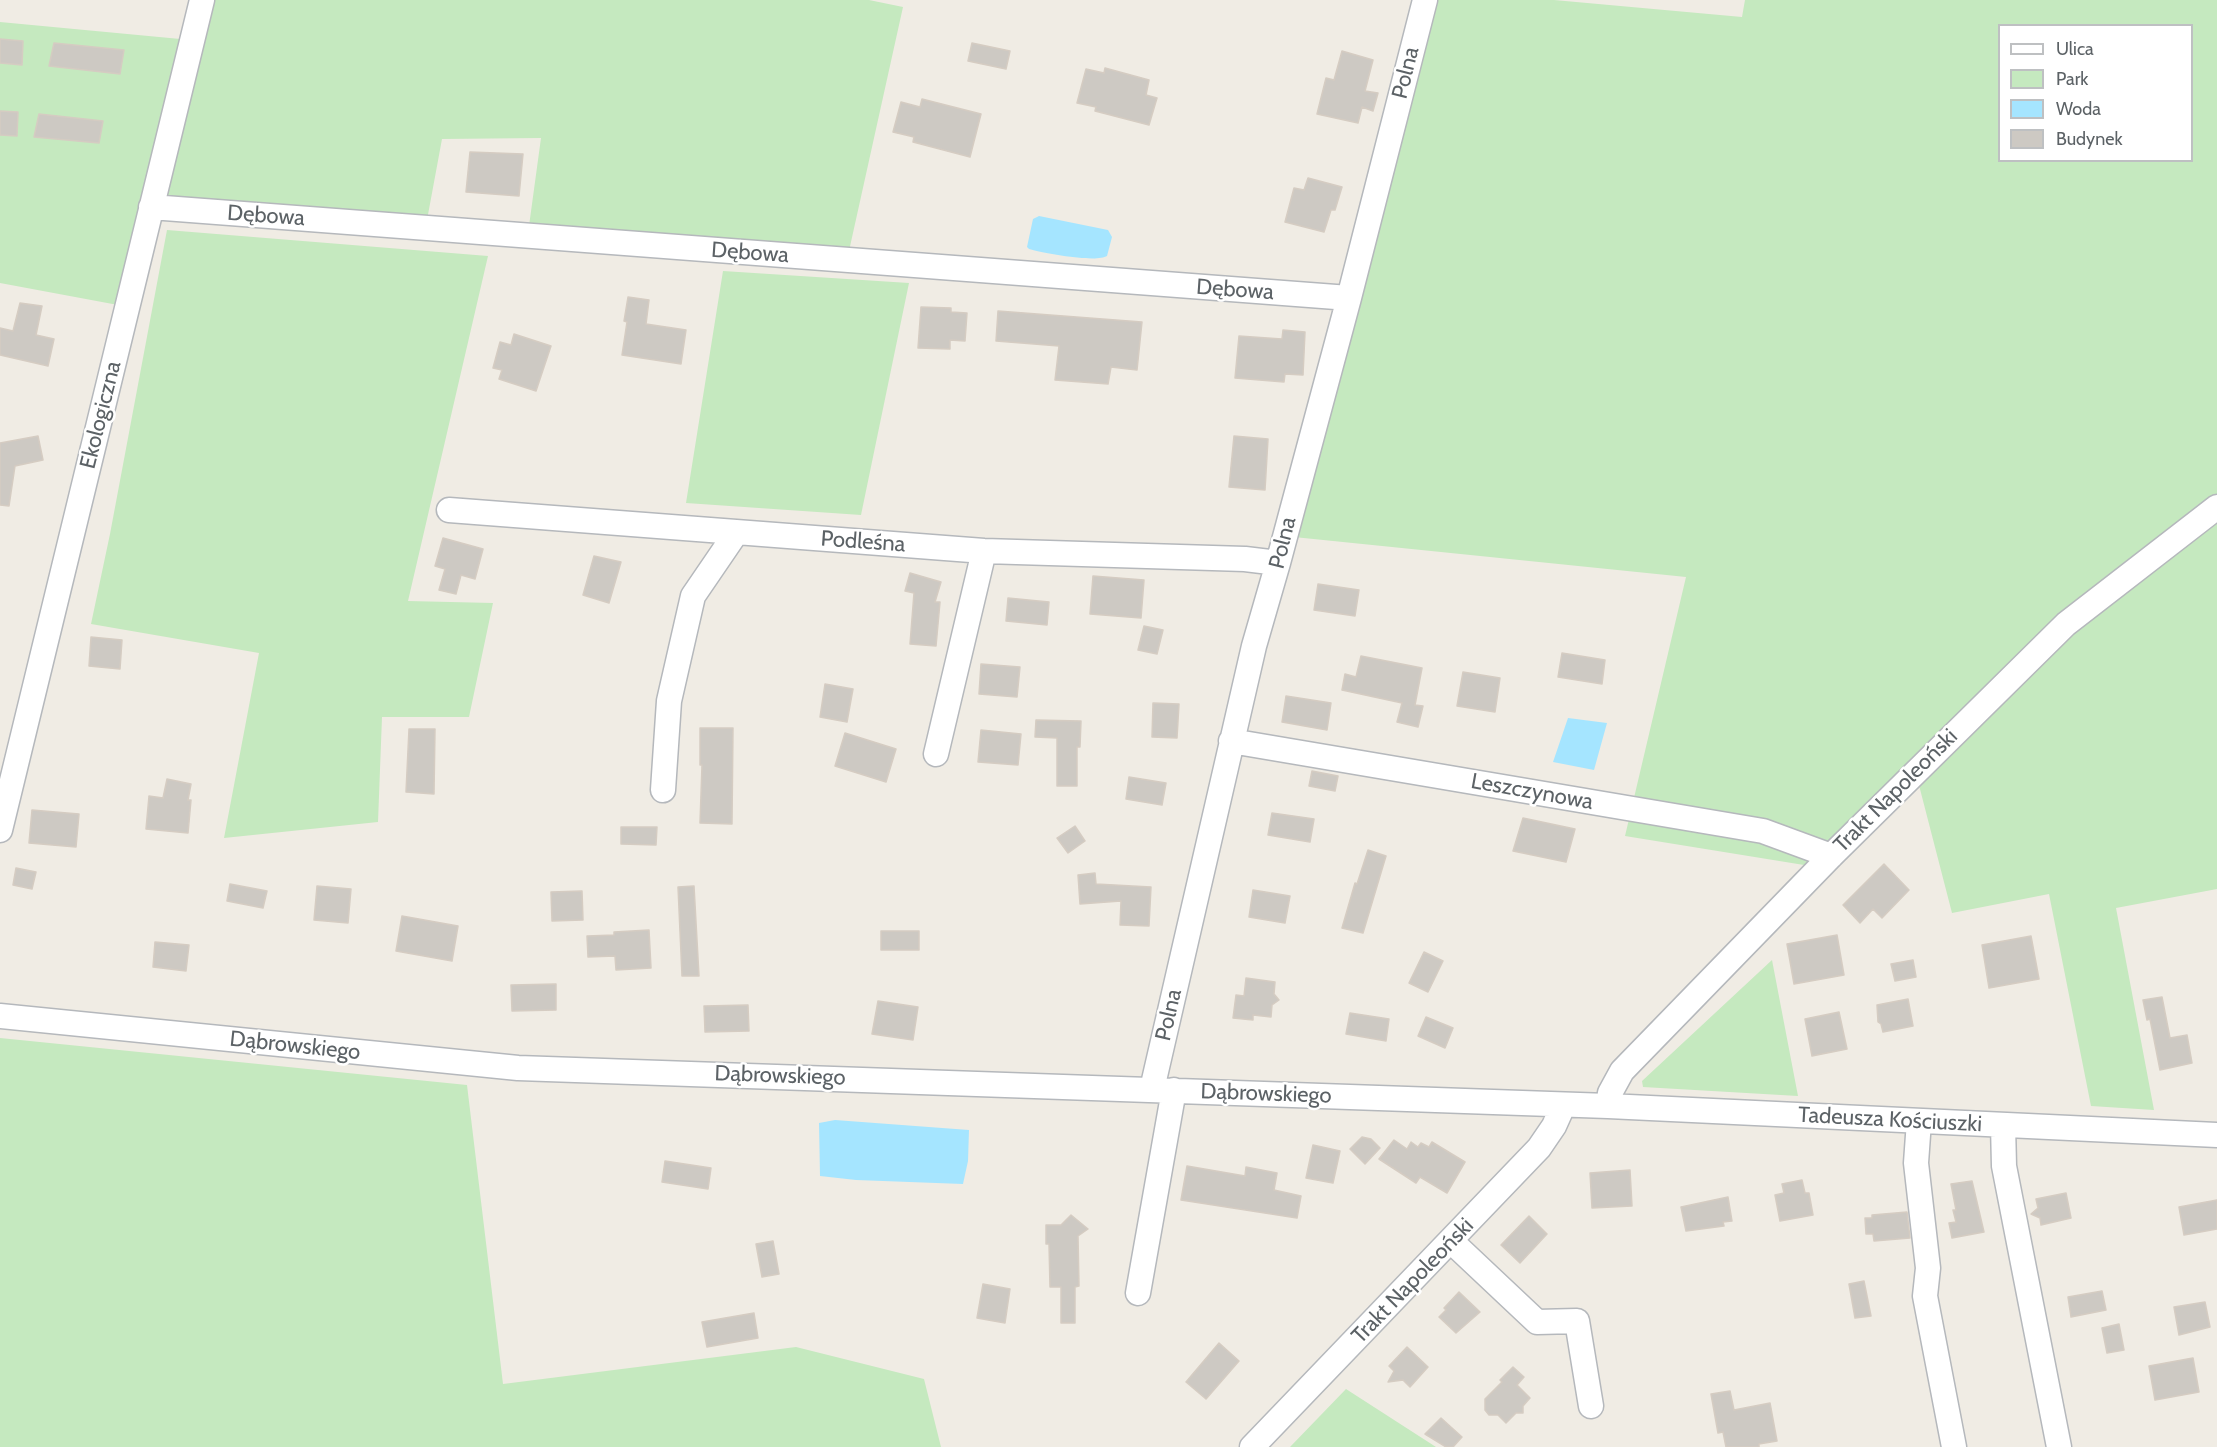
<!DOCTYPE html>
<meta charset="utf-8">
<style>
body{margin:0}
#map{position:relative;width:2217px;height:1447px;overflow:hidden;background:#f0ece4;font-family:Cabin,sans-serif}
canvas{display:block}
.legend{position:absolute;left:1998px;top:24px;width:195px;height:138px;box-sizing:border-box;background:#fff;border:2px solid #bec0c2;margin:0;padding:8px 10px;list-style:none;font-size:18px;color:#5c6266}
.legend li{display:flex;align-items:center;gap:12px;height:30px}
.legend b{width:30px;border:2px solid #bec0c2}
</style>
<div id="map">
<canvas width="2217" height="1447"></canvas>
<ul class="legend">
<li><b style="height:8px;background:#fff"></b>Ulica</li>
<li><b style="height:16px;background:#c5e9bf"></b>Park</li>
<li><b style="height:16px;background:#a5e5ff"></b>Woda</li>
<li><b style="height:16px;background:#cdc9c3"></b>Budynek</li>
</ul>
</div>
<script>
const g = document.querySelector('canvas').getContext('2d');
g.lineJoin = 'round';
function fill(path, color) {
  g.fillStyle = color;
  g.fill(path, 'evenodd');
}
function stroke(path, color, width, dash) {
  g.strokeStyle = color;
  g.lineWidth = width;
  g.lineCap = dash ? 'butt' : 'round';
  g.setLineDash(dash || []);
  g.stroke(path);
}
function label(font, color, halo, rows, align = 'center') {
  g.font = font + ' Cabin,sans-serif';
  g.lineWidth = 5;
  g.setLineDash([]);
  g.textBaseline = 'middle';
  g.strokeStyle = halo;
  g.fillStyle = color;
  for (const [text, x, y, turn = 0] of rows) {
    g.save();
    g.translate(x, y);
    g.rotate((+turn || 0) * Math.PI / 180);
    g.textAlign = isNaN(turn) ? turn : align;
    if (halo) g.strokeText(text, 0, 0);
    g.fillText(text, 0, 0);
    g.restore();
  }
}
const green = new Path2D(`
 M203,0H869L903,7L847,260L529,226L541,138L442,139L427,220L151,207Z
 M1424,0H1554L1742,17L1745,0H2217V889L2116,908L2154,1110L2091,1106L2049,894L1952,913L1913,762L1804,865L1625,836L1686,577L1284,536ZM2000,26H2192V160H2000Z
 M0,22L191,40L118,305L0,283Z
 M167,230L488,256L408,601L493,603L469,717H382L378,822L224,838L259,653L91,624L110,534Z
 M723,271L909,283L861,515L686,503Z
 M1772,960L1798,1096L1643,1087L1642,1081Z
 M0,1038L467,1085L503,1384L796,1347L924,1379L941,1447H0Z
 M1346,1389L1436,1447H1290Z`);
const water = new Path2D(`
 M1039,216L1108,230L1112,237L1107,256C1096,263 1042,253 1029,249L1027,247L1033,219Z
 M1568,718L1607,723L1594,770L1553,762Z
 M835,1120L969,1130L968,1161L963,1184L856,1180L820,1176L819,1123Z`);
const building = new Path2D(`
 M0,39L23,41L22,65L0,63Z
 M54,43L124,50L120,74L49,66Z
 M972,43L1010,51L1006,69L968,61Z
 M1342,51L1373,60L1365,91L1378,93L1373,111L1362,107L1358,123L1317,114L1326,78L1334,80Z
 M1105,68L1149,80L1146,95L1157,98L1149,125L1095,111L1096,107L1077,103L1086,69L1104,73Z
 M922,99L981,114L970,157L913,142L914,137L893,132L901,102L920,107Z
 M0,111L18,112L17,136L0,135Z
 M39,114L103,121L99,143L34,137Z
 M470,152L523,154L519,196L466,192Z
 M1308,178L1342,187L1335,210H1331L1324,232L1285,222L1294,188L1304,190Z
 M628,297L649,300L646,324L686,330L681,364L622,355L627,322L624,321Z
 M20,303L42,306L36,335L54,339L48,366L0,355V328L13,331Z
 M921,307L951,308V312L967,313L965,341L950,340V349L918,348Z
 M998,311L1142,322L1137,370L1111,367L1108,384L1055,380L1059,346L996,341Z
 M1283,330L1305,332L1303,375L1285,374L1284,382L1235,378L1239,336L1282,339Z
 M514,334L551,346L536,391L499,379L502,370L493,368L500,342L511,345Z
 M38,436L43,460L15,466L9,506L0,505V443Z
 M1234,436L1268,439L1265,490L1229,487Z
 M443,538L483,549L475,579L461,575L456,594L439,590L445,569L435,566Z
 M594,556L621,562L609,603L583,595Z
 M910,573L941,582L935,602H940L936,646L910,644L914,593L905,591Z
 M1093,576L1144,580L1141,618L1090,614Z
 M1318,584L1359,590L1355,616L1314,610Z
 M1008,598L1049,602L1047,625L1006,621Z
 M1144,626L1163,630L1157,654L1138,650Z
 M91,637L122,640L120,669L89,666Z
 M1562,653L1605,660L1602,684L1558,677Z
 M1361,656L1422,668L1415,705L1423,706L1418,727L1397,722L1402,703L1342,690L1345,674L1356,677Z
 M981,664L1020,667L1017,697L979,694Z
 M1463,672L1500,678L1495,712L1457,706Z
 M825,684L853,689L847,722L820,717Z
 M1286,696L1331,703L1327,730L1282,722Z
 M1153,703L1179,704L1177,738L1152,737Z
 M1036,720L1081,721L1080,747H1077V786H1057V738L1035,737Z
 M700,728H733L732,824L700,823L702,765H700Z
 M409,729H435L434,794L406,792Z
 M981,730L1021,734L1018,765L978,762Z
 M845,733L896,749L886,782L835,766Z
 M1312,771L1338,776L1335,791L1309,786Z
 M1129,777L1166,783L1162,805L1126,799Z
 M167,779L191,784L188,800H191L188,833L146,829L149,796L163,798Z
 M32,810L79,814L76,847L29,843Z
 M1272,813L1314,819L1310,842L1268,835Z
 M1523,818L1575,829L1566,862L1513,851Z
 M1075,826L1085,841L1068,853L1057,838Z
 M621,827H657L656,845L621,844Z
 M1368,850L1386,856L1363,933L1342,928L1355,883L1357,884Z
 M1884,864L1909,890L1882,918L1873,909L1860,923L1843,905Z
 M16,868L36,872L32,889L13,885Z
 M1095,873L1096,884L1151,887L1149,926L1120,925L1121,901L1080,904L1078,875Z
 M230,884L267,891L263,908L227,901Z
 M317,886L351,889L348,923L314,920Z
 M694,886L699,976H682L678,887Z
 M1253,890L1290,896L1285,923L1249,917Z
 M582,891L583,920L552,921L551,892Z
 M402,916L458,926L452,961L396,951Z
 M649,930L651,968L616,970L615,956L588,957L587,936L614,935V932Z
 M881,931H919V950H881Z
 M1837,935L1844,975L1794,984L1787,944Z
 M2031,936L2039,979L1989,988L1982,945Z
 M155,942L189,945L186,971L153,967Z
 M1424,952L1443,961L1428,992L1409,983Z
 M1913,960L1916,977L1895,981L1891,964Z
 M1246,978L1275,982L1274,994L1279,1000L1272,1005L1271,1017L1253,1015V1020L1233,1018L1236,995L1244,996Z
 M556,984V1010L512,1011L511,985Z
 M2162,997L2170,1038L2187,1035L2192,1063L2160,1070L2150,1019L2147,1020L2143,1000Z
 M1908,999L1913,1026L1883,1032L1881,1024L1878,1022L1877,1005Z
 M878,1001L918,1007L913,1040L872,1034Z
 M748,1005L749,1031L705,1032L704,1006Z
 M1839,1012L1847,1049L1812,1056L1805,1019Z
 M1350,1013L1389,1019L1386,1041L1346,1034Z
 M1426,1017L1453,1028L1445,1048L1418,1036Z
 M1362,1137L1371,1139L1380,1148L1365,1164L1350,1149Z
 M1394,1140L1407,1149L1411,1142L1418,1147L1421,1143L1429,1147L1432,1142L1465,1162L1447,1193L1420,1177L1416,1183L1379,1159Z
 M1313,1145L1340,1151L1333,1183L1306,1178Z
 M665,1161L711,1168L708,1189L662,1182Z
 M1187,1166L1245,1176L1246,1167L1277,1173L1274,1190L1301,1196L1297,1218L1181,1200Z
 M1630,1170L1632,1206L1592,1208L1590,1173Z
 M1802,1180L1805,1193H1809L1813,1215L1780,1221L1775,1195L1784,1193L1782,1184Z
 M1972,1181L1984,1232L1952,1238L1949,1223L1956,1222L1953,1210H1956L1951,1184Z
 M2066,1193L2071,1218L2041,1225L2040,1218L2031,1214L2038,1208L2036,1199Z
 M1728,1197L1732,1221L1723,1222L1724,1226L1686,1231L1681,1207Z
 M2217,1200V1229L2184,1235L2179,1207Z
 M1907,1212L1910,1238L1874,1241L1873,1234H1866L1865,1218H1872V1215Z
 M1071,1215L1088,1229L1078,1236L1079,1286L1075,1287V1323H1061V1287H1050L1049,1244H1046V1225H1061Z
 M1529,1216L1547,1234L1520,1263L1501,1245Z
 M773,1241L779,1274L762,1277L756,1244Z
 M1864,1281L1871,1316L1855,1318L1849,1284Z
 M983,1284L1010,1289L1005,1323L977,1318Z
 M2102,1291L2106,1310L2071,1317L2068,1297Z
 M1459,1292L1480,1312L1456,1333L1439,1317L1446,1310L1444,1308Z
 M2205,1302L2210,1327L2179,1335L2174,1307Z
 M754,1313L758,1338L707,1347L702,1322Z
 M2119,1324L2124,1350L2107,1353L2102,1328Z
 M1219,1343L1239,1361L1206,1399L1186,1382Z
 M1407,1347L1428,1367L1410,1387L1403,1380L1388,1382L1394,1371L1389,1366Z
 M2193,1358L2199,1392L2155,1400L2149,1366Z
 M1513,1367L1524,1377L1517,1385L1530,1398L1523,1406V1413H1516L1506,1423L1498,1415H1489L1485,1410V1399L1502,1382L1500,1380Z
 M1730,1391L1734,1410L1770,1403L1777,1441L1759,1444V1447H1726L1723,1432L1718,1433L1711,1394Z
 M1441,1418L1462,1437L1453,1447H1446L1425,1434Z`);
const minor = new Path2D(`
 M151,207L1349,298
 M449,510L984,551L1245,559L1278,563
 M1231,741L1763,831L1831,856
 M936,754L984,551
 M663,790L669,701L693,596L736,533
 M0,830L202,0
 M0,1016L518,1068L1608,1106L2217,1135
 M1152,1089L1254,646L1278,563L1349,298L1425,0
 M1608,1106L1610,1093L1622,1071L1831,856L2066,624L2217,507
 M1919,1121L1916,1163L1928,1268L1925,1296L1954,1447
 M2003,1125L2004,1166L2059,1447
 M1451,1241L1537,1322L1577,1321L1591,1406
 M1138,1293L1174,1090
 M1252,1447L1539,1148L1554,1126L1563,1106`);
const streetNames = [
 ["Polna",1406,73,-76],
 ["Dębowa",266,216,4],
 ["Dębowa",750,253,4],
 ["Dębowa",1235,290,4],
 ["Ekologiczna",101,415,-76],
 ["Podleśna",863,542,4],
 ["Polna",1283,543,-76],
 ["Trakt Napoleoński",1896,791,-45],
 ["Leszczynowa",1532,792,10],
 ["Polna",1169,1015,-77],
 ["Dąbrowskiego",295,1046,6],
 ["Dąbrowskiego",780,1076,2],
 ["Dąbrowskiego",1266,1094,2],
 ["Tadeusza Kościuszki",1890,1120,3],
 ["Trakt Napoleoński",1413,1281,-46]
];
fill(green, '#c5e9bf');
fill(water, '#a5e5ff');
fill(building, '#cdc9c3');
stroke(building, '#d5ccc2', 1.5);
stroke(minor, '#b5b8bc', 27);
stroke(minor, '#fff', 24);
label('22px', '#5c6266', '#fff', streetNames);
</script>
